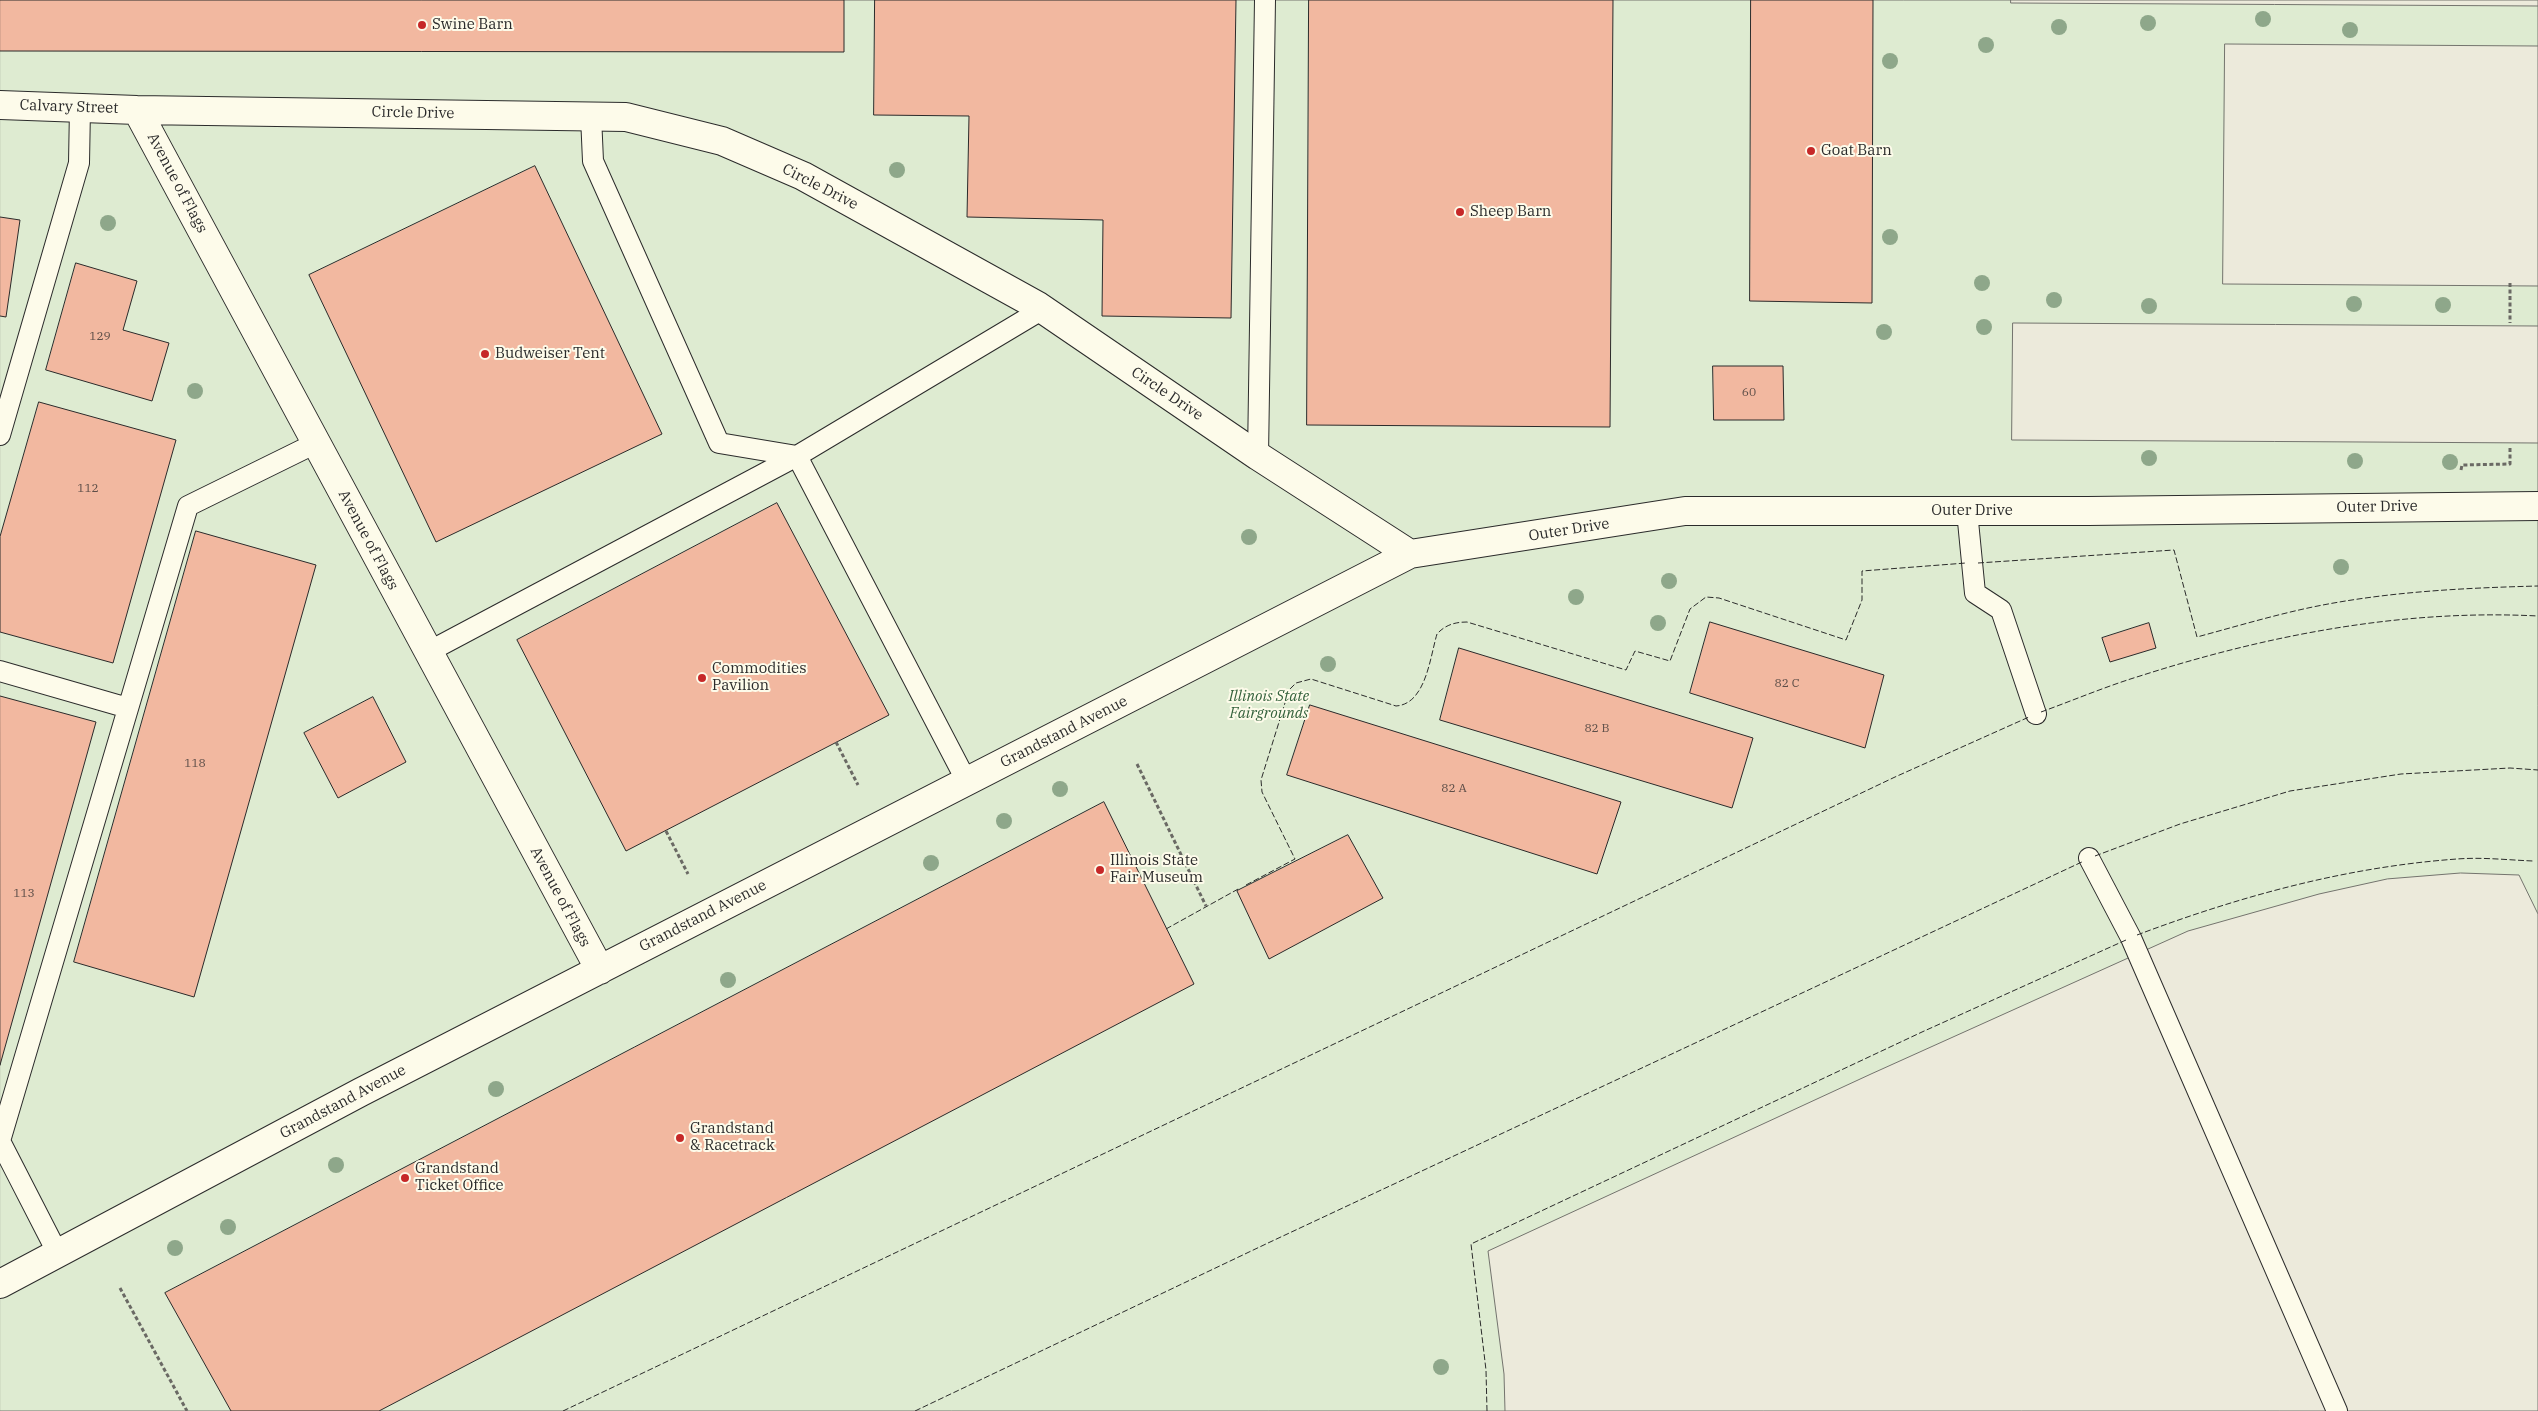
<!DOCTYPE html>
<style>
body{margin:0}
canvas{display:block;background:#fdfbea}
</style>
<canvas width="2538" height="1411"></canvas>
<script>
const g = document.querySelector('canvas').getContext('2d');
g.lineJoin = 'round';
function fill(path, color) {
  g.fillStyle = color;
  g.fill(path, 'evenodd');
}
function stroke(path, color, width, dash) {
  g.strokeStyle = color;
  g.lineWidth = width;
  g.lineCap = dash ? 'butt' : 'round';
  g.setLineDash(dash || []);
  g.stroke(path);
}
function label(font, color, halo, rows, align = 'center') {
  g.font = font + ' "IBM Plex Serif",serif';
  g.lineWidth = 4;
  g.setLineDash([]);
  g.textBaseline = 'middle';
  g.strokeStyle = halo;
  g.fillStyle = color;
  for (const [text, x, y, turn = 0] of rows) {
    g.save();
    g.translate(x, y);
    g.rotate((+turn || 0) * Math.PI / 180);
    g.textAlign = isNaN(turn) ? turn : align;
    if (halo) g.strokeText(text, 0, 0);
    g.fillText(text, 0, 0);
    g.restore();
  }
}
const green = new Path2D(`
 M0,0H2538V1411H0Z`);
const parking = new Path2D(`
 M2011,0H2538V6L2011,3Z
 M2225,44L2538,46V286L2223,284Z
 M2013,323L2538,326V443L2012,440Z
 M2461,873L2519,875L2538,914V1411H1505L1504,1374L1488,1251L1871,1074L2188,931L2319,894L2387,879Z`);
const building = new Path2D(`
 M0,0H844V52L0,51Z
 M875,0H1236L1231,318L1102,316L1103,220L967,217L969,116L874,115Z
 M1309,0H1613L1610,427L1307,425Z
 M1751,0H1873L1872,303L1750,301Z
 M535,166L662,434L436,542L309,275Z
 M0,217L20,220L6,317L0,316Z
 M76,263L137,281L123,330L169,343L152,401L46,370Z
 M1713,366H1783L1784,420H1714Z
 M39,402L176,440L113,663L0,632V537Z
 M777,503L889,715L626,851L517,640Z
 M196,531L316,565L194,997L74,962Z
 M1710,622L1884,675L1865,748L1690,693Z
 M2149,623L2156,648L2110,662L2102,638Z
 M1459,648L1753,738L1732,808L1440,720Z
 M0,696L96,722L0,1065Z
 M373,697L406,762L338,798L304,733Z
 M1310,705L1621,802L1597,874L1287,775Z
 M1104,802L1194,984L379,1411H231L165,1293Z
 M1348,835L1383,898L1269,959L1237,891Z`);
const path = new Path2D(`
 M2510,283V323
 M2461,470L2462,465L2510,464V447
 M836,742L858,785
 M1137,764L1206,906
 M666,831L688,874
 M120,1288L187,1411`);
const service = new Path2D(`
 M591,116L593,161L719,443L797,456L967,782
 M0,435L79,163L80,108
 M1258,456L1265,0
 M1967,511L1975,593L2001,610L2036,714
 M428,652L797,456L1043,309
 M0,671L128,708
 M2089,858L2131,938L2337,1411
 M58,1254L0,1141L188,506L316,443`);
const minor = new Path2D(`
 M0,105L137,110L626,117L722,141L803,176L1038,306L1258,456L1410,554
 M137,110L600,970
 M0,1284L361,1092L1410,554L1685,511H2088L2538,506`);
const fence = new Path2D(`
 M1978,563L2174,550L2197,637C2234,627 2271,616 2308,608C2383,592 2461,588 2538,586
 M2041,712C2074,700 2107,686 2140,676C2268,635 2403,609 2538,616
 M2095,856L2180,824L2290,791L2401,774L2510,768L2538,770
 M1246,885L1295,859L1262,792L1261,780L1289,690L1296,683L1311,679L1396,706C1426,704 1430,657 1437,634C1445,625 1455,622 1467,622L1626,670L1635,651L1670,661L1690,609L1706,597L1719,598L1846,640L1862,600V571L1966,563
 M1166,929L1240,888
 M2137,935C2241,896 2346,867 2457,859C2482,857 2508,860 2533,861
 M563,1411L1895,777L2029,717
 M915,1411L1268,1243L2084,861
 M1487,1411L1486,1370L1471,1244L1922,1032L2126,940`);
const trees = [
 [2263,19],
 [2148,23],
 [2059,27],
 [2350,30],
 [1986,45],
 [1890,61],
 [897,170],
 [108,223],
 [1890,237],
 [1982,283],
 [2054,300],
 [2354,304],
 [2443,305],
 [2149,306],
 [1984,327],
 [1884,332],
 [195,391],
 [2149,458],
 [2355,461],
 [2450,462],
 [1249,537],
 [2341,567],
 [1669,581],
 [1576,597],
 [1658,623],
 [1328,664],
 [1060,789],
 [1004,821],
 [931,863],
 [728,980],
 [496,1089],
 [336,1165],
 [228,1227],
 [175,1248],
 [1441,1367]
];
const markers = [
 [422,25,5,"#c62828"],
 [1811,151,5,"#c62828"],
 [1460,212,5,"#c62828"],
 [485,354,5,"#c62828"],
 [702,678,5,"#c62828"],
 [1100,870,5,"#c62828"],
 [680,1138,5,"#c62828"],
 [405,1178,5,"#c62828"]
];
const numberNames = [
 ["129",100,337],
 ["60",1749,393],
 ["112",88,489],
 ["82 C",1787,684],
 ["82 B",1597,729],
 ["118",195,764],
 ["82 A",1454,789],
 ["113",24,894]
];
const poiNames = [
 ["Swine Barn",432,25],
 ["Goat Barn",1821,151],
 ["Sheep Barn",1470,212],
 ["Budweiser Tent",495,354],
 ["Commodities",712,669],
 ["Pavilion",712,686],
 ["Illinois State",1110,861],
 ["Fair Museum",1110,878],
 ["Grandstand",690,1129],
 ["& Racetrack",690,1146],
 ["Grandstand",415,1169],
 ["Ticket Office",415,1186]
];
const streetNames = [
 ["Calvary Street",69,107,2],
 ["Circle Drive",413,113,1],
 ["Avenue of Flags",177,183,62],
 ["Circle Drive",820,187,27],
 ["Circle Drive",1167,394,34],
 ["Outer Drive",2377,507,-1],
 ["Outer Drive",1972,511],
 ["Outer Drive",1569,530,-9],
 ["Avenue of Flags",368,540,62],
 ["Grandstand Avenue",1064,732,-27],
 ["Avenue of Flags",560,897,62],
 ["Grandstand Avenue",703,916,-27],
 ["Grandstand Avenue",343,1102,-28]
];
const parkNames = [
 ["Illinois State",1269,697],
 ["Fairgrounds",1269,714]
];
fill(green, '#deebd1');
stroke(green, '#74746e', 1);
fill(parking, '#eceadb');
stroke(parking, '#74746e', 1);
fill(building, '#f2b8a0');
stroke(building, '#2b2b2b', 1);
stroke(service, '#2b2b2b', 22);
stroke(minor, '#2b2b2b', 30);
stroke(path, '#6a6964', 3, [4, 2.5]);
stroke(service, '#fdfbea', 20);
stroke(minor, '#fdfbea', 28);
stroke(fence, '#2b2b2b', 1, [6, 2.5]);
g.fillStyle = '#8ea78a';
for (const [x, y] of trees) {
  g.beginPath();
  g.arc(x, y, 8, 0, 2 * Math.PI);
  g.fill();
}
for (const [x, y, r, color] of markers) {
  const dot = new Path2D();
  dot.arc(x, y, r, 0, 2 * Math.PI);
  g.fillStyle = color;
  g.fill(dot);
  stroke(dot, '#fdfbea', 2);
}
label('12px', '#5d4e48', null, numberNames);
label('15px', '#2b2b2b', '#fdfbea', poiNames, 'left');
label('15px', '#2b2b2b', '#fdfbea', streetNames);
label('italic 15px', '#34623c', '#fdfbea', parkNames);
</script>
